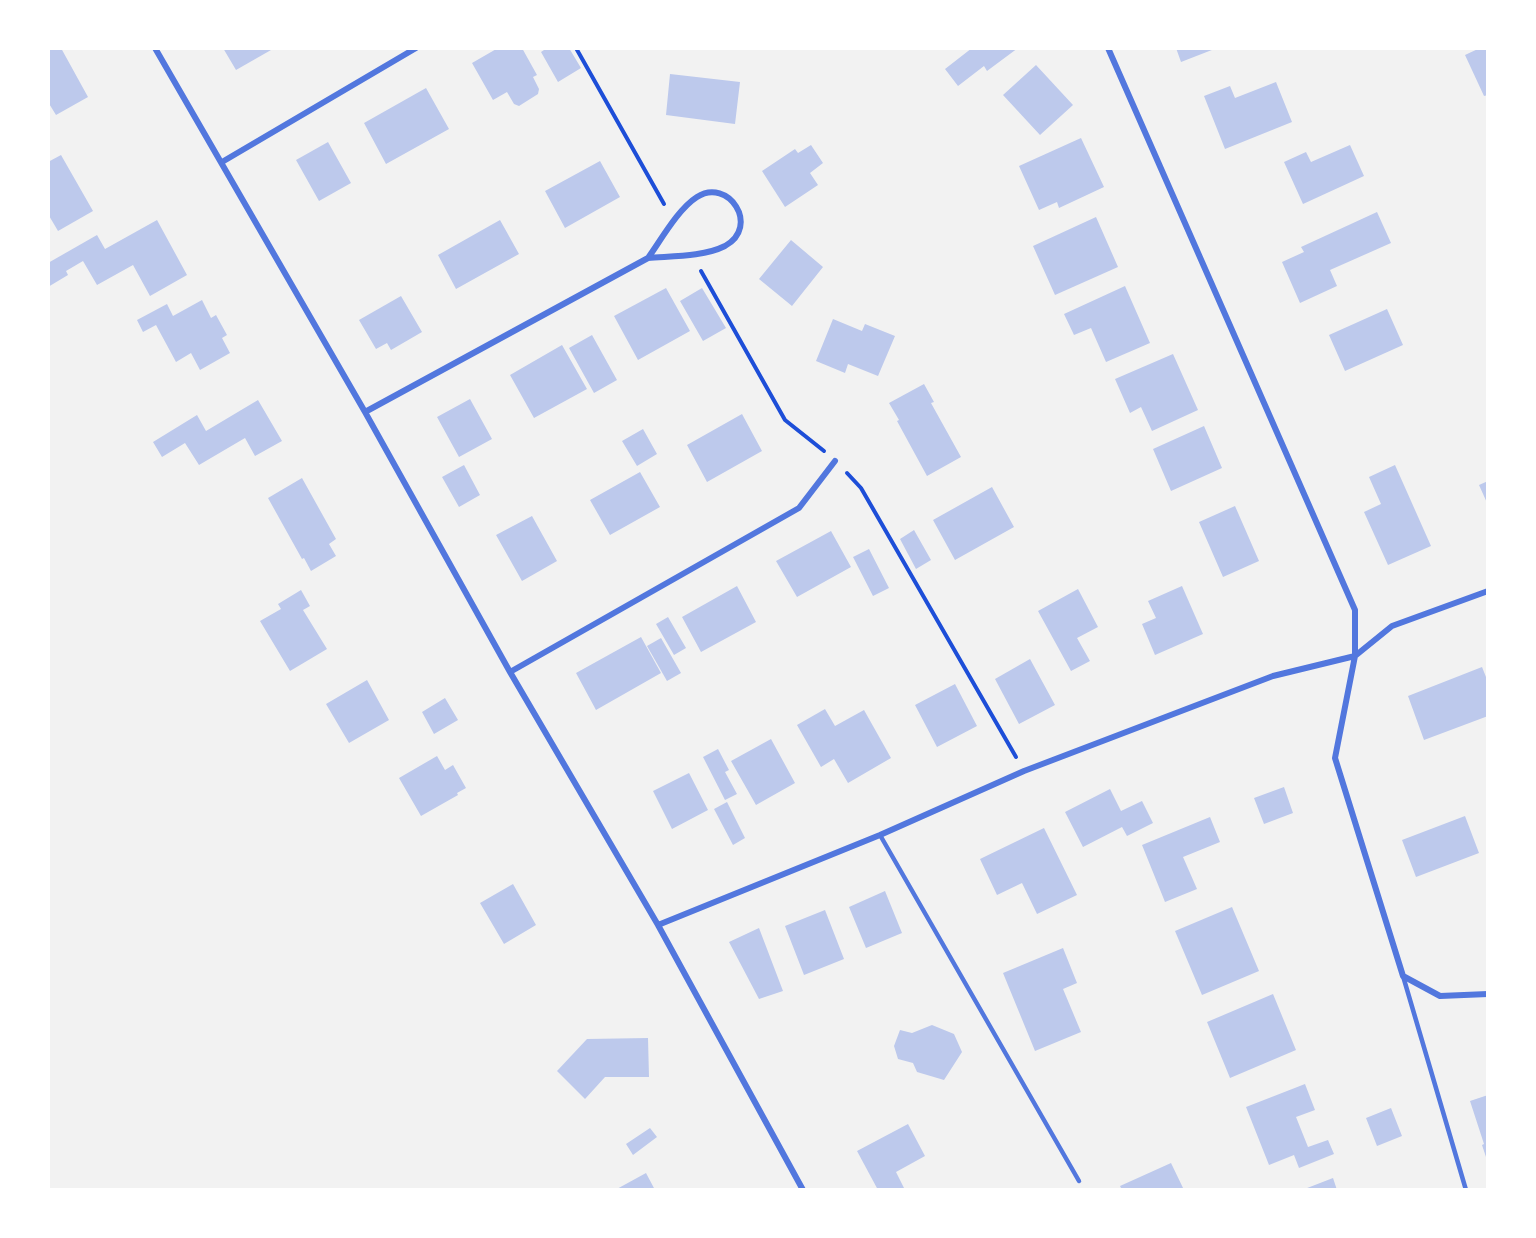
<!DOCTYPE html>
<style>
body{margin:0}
#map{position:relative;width:1536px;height:1238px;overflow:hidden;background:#f2f2f2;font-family:"Alegreya Sans",sans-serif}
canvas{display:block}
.frame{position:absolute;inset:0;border:50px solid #fff;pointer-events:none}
</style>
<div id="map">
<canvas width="1536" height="1238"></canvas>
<div class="frame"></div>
</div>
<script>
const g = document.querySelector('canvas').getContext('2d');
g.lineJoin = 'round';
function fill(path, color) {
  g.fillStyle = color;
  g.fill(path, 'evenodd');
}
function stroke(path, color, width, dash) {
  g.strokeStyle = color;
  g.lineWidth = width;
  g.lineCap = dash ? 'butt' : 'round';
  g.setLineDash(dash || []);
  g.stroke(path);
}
const building = new Path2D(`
 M48,48H61L88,97L56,115L48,102Z
 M223,48H270L271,50L236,70Z
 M498,48H522L537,75L533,77L539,89L538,94L519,106L514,104L507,92L493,100L472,63Z
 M547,48H569L581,68L558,82L541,52Z
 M972,48H1018L987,71L984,66L958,86L945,69Z
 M1176,48H1217L1181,62Z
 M1480,48H1488V95L1484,96L1465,55Z
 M1036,65L1073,105L1040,135L1003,95Z
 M670,74L740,82L735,124L666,115Z
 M1276,82L1292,122L1225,149L1204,96L1230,86L1235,98Z
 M426,88L449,129L386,164L364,123Z
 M1081,138L1104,187L1059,208L1057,202L1039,210L1019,166Z
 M328,142L351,183L319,201L296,160Z
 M811,145L823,163L810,173L818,185L785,207L762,171L795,149L798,153Z
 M1350,145L1364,176L1303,204L1284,162L1306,152L1311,162Z
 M61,155L93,211L58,231L48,214V162Z
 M600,161L620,197L565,228L545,191Z
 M1377,212L1391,243L1330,270L1337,286L1300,303L1282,262L1304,252L1301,247Z
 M1096,217L1118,267L1055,295L1033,246Z
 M157,220L187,275L150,296L133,265L97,285L83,261L66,271L68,275L48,287V263L97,235L105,249Z
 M500,220L519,254L456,289L438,255Z
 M791,240L823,267L792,306L759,279Z
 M1125,286L1150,343L1106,362L1091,328L1074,335L1064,314Z
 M666,288L690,331L638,360L614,316Z
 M702,288L726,328L703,341L680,301Z
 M401,296L422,332L391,350L387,343L376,349L359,320Z
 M202,300L211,318L216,315L227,335L222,338L230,353L200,370L191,353L176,362L156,325L143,332L137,320L167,304L173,316Z
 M1387,309L1403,345L1345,371L1329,335Z
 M833,319L862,331L865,324L895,336L878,376L848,364L845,373L816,361Z
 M592,335L617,380L594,393L569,348Z
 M562,345L587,389L534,418L510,375Z
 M1173,354L1198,410L1152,431L1141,407L1130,413L1115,379Z
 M924,384L934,402L931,403L961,457L927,476L897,421L899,420L889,403Z
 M470,399L492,439L459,457L437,417Z
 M258,400L282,441L255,456L245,438L199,465L185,443L162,457L153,442L197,415L206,431Z
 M742,414L762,451L707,482L687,445Z
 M1204,426L1222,468L1171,491L1153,449Z
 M643,429L657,454L637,466L622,441Z
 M464,465L480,495L459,507L442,477Z
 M1395,465L1431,546L1388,565L1364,512L1381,504L1369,477Z
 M640,472L660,507L610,535L590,500Z
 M302,478L336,539L329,544L336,556L311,571L304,558L302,559L268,498Z
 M1488,481V505L1479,485Z
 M992,487L1014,527L955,560L933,520Z
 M1235,506L1259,561L1223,577L1199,522Z
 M532,516L557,561L522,581L496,535Z
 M914,530L931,560L916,569L900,539Z
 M831,531L851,567L797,597L776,561Z
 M869,549L889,588L873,596L853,557Z
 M737,586L756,622L701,652L682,617Z
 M1182,586L1203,634L1155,655L1142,624L1156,618L1148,601Z
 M1078,589L1098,627L1077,638L1090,661L1071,671L1038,611Z
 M301,590L310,606L303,610L327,649L290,671L260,621L281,609L278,604Z
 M668,617L686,648L674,655L656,624Z
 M641,637L661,673L596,710L576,673Z
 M661,638L681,673L667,681L647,646Z
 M1030,659L1055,705L1019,724L995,679Z
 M1482,667L1488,682V716L1424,740L1408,696Z
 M367,680L389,720L349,743L326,704Z
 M955,684L977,726L937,747L915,705Z
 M445,698L458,720L434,734L422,712Z
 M825,709L835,726L864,710L891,758L848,783L834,759L821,767L797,725Z
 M771,739L795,783L756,805L731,761Z
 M718,749L729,770L725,772L737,794L725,800L703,757Z
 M437,756L445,770L453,765L466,788L457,793L458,795L421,816L399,778Z
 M689,773L708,810L672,829L653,791Z
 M1284,787L1293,813L1264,824L1254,798Z
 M1110,789L1121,811L1142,801L1153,823L1127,836L1122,827L1083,847L1065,812Z
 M727,802L745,838L733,845L714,809Z
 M1465,816L1479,853L1416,877L1402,840Z
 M1210,817L1220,842L1183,857L1197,889L1165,902L1142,845Z
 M1044,828L1077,895L1037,914L1022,883L997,895L980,859Z
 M513,884L536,925L504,944L480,903Z
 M885,891L902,933L866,948L849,907Z
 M1232,907L1259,971L1202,995L1175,931Z
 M825,910L844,959L804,975L785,926Z
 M759,928L783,991L759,999L729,942Z
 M1063,948L1077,983L1063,989L1081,1032L1035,1051L1003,973Z
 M1273,994L1296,1050L1230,1078L1207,1022Z
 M932,1025L954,1034L962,1052L944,1080L917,1072L913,1063L898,1059L894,1046L900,1030L912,1033Z
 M648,1038L649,1077H605L585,1099L557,1071L587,1039Z
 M1305,1084L1315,1110L1296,1117L1308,1147L1328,1140L1334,1154L1299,1168L1294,1155L1269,1165L1246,1107Z
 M1488,1095V1163L1482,1145L1484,1144L1470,1101Z
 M1391,1108L1402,1136L1377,1146L1366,1118Z
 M908,1124L925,1156L896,1172L905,1190H878L857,1151Z
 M650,1128L657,1137L633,1155L626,1144Z
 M1171,1163L1184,1190H1122L1120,1186Z
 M646,1173L655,1190H615Z
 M1333,1178L1337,1190H1302Z`);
const path = new Path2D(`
 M576,48L664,204
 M701,271L785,420L824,451
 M847,473L861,488L1016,757`);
const service = new Path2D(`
 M880,835L1079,1181
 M1403,976L1466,1190`);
const minor = new Path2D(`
 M155,48L365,412L510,672L658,925L803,1190
 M1108,48L1355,610V656L1335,758L1403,976L1440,996L1488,994
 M222,162L416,48
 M365,412L648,258C672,256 703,257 725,246C761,226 728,177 697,197C678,209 661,240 648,258
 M510,672L799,508L835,461
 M658,925L880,835L1024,771L1273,676L1355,656L1392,626L1488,591`);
fill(building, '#bdc9ec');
stroke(path, '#1d4ed8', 4);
stroke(service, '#5277de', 4.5);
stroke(minor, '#5277de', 6);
</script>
